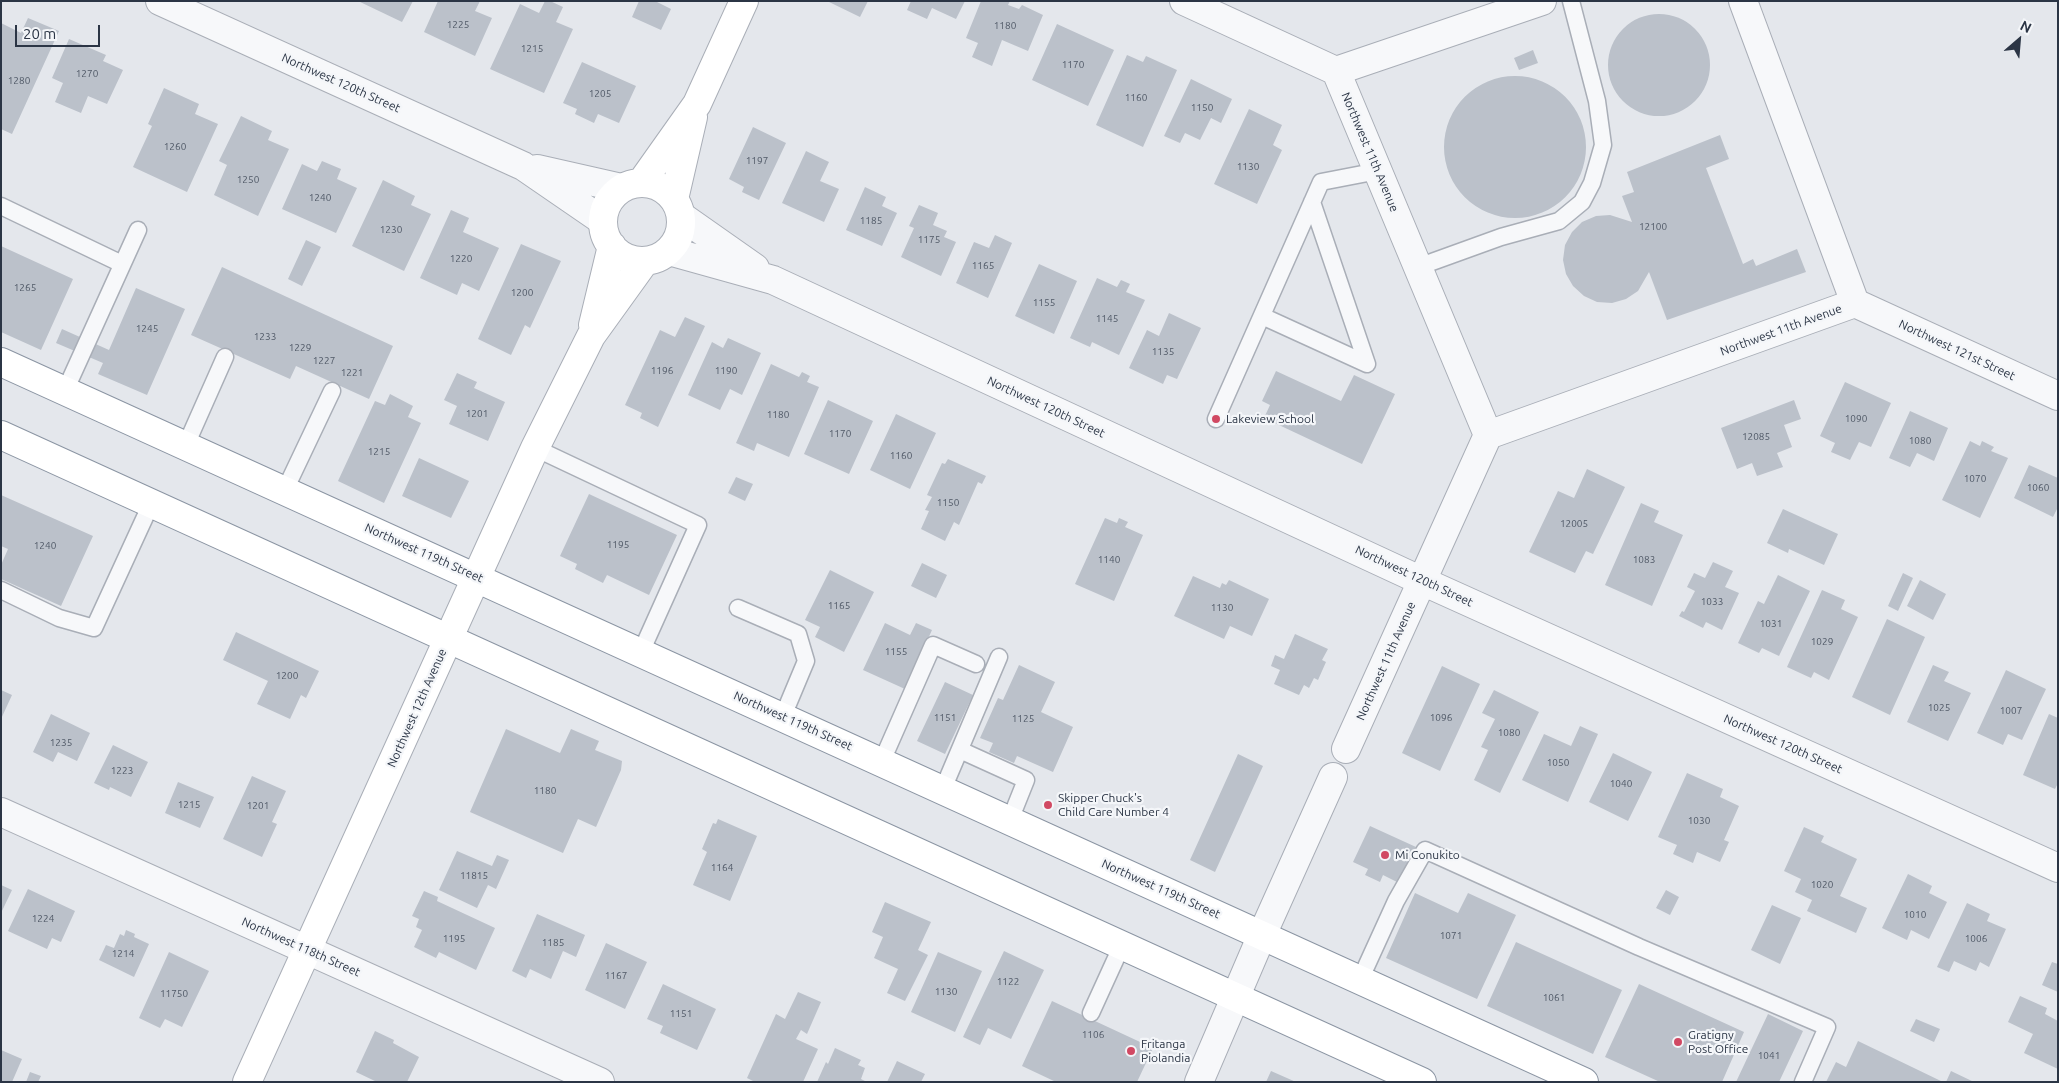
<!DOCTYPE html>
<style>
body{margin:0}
#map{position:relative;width:2059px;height:1083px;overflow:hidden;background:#e4e7ec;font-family:Ubuntu,sans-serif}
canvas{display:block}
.frame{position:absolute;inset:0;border:2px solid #2b3545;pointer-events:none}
.north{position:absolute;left:1994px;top:15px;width:50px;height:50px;-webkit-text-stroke:4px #f4f6f9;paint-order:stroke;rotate:27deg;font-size:14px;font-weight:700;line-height:20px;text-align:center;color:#2b3545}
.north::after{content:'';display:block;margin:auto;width:18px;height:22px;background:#2b3545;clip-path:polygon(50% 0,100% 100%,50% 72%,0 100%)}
.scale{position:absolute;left:15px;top:25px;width:85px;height:22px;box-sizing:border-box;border:2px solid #2b3545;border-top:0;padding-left:6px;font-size:15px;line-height:18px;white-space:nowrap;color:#2b3545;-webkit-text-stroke:4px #f4f6f9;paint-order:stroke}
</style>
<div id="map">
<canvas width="2059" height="1083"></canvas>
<div class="frame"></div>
<div class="north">N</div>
<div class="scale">20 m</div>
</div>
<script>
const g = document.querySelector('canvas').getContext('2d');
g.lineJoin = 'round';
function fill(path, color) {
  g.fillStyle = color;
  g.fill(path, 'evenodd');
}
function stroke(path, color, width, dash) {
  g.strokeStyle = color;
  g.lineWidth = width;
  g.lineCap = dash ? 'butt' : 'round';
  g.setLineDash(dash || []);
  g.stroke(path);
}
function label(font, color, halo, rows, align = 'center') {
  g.font = font + ' Ubuntu,sans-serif';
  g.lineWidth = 4.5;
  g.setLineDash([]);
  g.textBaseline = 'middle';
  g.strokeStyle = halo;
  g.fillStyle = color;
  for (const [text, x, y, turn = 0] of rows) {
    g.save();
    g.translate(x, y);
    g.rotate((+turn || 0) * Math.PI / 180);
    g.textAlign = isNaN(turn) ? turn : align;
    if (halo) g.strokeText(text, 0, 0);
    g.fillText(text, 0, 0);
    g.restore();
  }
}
const building = new Path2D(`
 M358,1H413L402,22Z
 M438,1H480L475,11L492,18L475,56L424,32Z
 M545,1H550L563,7L556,22L573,29L544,93L490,69L520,4L539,13Z
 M639,1H655L671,9L661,30L632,17Z
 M827,1H868L860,17Z
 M911,1H965L956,19L932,8L927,19L907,10Z
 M981,1H1010L1008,5L1019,9L1022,5L1043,15L1028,51L1002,40L992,66L972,57L978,43L966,38Z
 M1608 65a51 51 0 1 1 102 0a51 51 0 1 1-102 0Z
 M28,18L59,31L12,134L1,129V23L21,33Z
 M1057,24L1114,50L1088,106L1032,80Z
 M69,39L106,55L103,61L123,70L107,104L88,96L81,113L55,102L63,83L52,78Z
 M1533,50L1538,63L1519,70L1514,58Z
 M1127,55L1143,62L1146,56L1177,70L1143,147L1096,125Z
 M582,62L636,86L619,123L598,114L594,123L575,114L577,109L563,103Z
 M1444 147a71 71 0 1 1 142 0a71 71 0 1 1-142 0Z
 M1191,79L1232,99L1221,123L1211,118L1200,140L1185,133L1180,143L1164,136Z
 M164,88L199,104L195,114L218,124L187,192L133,167L152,126L148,124Z
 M1249,109L1282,125L1273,145L1282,150L1257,204L1214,184Z
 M241,116L272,131L268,140L289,149L258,216L214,195L227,165L219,161Z
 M753,127L786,143L759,200L742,192L744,187L729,179Z
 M1720,135L1729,159L1706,168L1743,264L1753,259L1756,266L1797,249L1806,272L1667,320L1649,272L1638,291L1626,299L1612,303L1597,302L1584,296L1573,286L1566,274L1563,260L1565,245L1572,232L1582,222L1596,216L1610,215L1632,222L1622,196L1634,192L1627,172Z
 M806,151L829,162L820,181L839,189L824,222L782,203Z
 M322,161L341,169L337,179L357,188L336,233L282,209L302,164L317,171Z
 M383,180L415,196L411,205L431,214L404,271L352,246Z
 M865,187L886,197L882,206L897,213L882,246L846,230Z
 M919,205L938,213L933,225L947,231L944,237L956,242L941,276L901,257L914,228L909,226Z
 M451,210L469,218L463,232L499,248L479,291L462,283L457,295L420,278Z
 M995,235L1012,243L988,298L956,283L974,242L989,248Z
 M306,240L321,247L302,286L288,279Z
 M521,244L561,261L530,328L525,325L511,355L478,339Z
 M1,246L73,279L41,350L1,332Z
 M1039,264L1077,281L1054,334L1015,316Z
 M222,267L393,346L369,399L296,366L290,379L191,335Z
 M1097,278L1117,287L1121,280L1130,284L1126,292L1145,300L1119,355L1092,342L1090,347L1070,338Z
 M136,288L185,309L147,395L98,374L103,363L56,343L62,329L109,350Z
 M1169,313L1201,328L1177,379L1167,375L1163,384L1129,368L1147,330L1159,336Z
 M685,317L705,326L658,427L640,418L642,413L625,405L660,330L675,337Z
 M728,338L761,353L742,395L730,389L720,410L688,395L712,342L723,348Z
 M771,364L799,377L802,372L810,376L807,382L819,387L789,457L757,443L754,451L736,443Z
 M1276,371L1341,401L1354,375L1395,394L1362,464L1264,418L1270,405L1262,401Z
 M457,373L477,382L474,388L505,402L488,441L449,424L457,406L444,400Z
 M1845,382L1891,403L1871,447L1859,442L1850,460L1831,452L1835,443L1820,436Z
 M390,394L413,406L408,417L421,423L384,503L338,481L375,401L385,405Z
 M828,400L873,421L849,474L804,454Z
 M1794,400L1801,419L1784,425L1792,447L1777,453L1783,467L1757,476L1752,463L1737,469L1721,428Z
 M1910,411L1948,428L1934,461L1917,453L1910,467L1889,458Z
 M896,414L936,433L910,489L870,470Z
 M1970,441L1980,446L1982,441L1994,447L1991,451L2008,458L1980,518L1942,500Z
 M419,458L469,481L451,518L402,496Z
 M948,459L986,476L982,484L978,482L959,525L954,522L945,541L921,529L929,511L925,510L932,497L927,495L942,463L945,464Z
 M2029,465L2058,478V507L2053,517L2014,498Z
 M1587,469L1625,487L1593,554L1586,551L1575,573L1529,552L1558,491L1574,498Z
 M736,477L753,484L745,501L728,493Z
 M589,494L677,535L649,595L607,575L603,583L575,569L577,564L560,556Z
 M1,495L93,536L61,606L1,579V565L8,549L1,546Z
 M1641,503L1659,511L1654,522L1683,535L1652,606L1605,585Z
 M1783,509L1838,534L1824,565L1789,549L1788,553L1767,543Z
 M1105,518L1117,523L1119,518L1128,522L1125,527L1143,535L1114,601L1075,584Z
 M1713,562L1733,571L1725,587L1739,593L1722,630L1706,622L1703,628L1679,616L1682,611L1684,612L1695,591L1687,587L1694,573L1705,578Z
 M922,563L947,575L936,598L911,586Z
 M830,570L874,592L844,652L815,637L820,627L805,620Z
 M1903,573L1913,578L1898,611L1888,606Z
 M1778,575L1810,591L1779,656L1762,648L1759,653L1738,643L1758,601L1764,604Z
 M1193,576L1220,588L1222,583L1226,585L1229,580L1269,599L1252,636L1230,626L1224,639L1174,616Z
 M1920,580L1946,594L1933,620L1907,606Z
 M1822,590L1845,600L1841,609L1858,617L1829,680L1814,672L1811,678L1787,667Z
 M1887,619L1925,637L1890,715L1852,697Z
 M885,623L910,635L916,623L932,630L905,689L863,670Z
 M236,632L319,671L306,698L301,695L290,719L257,704L268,681L223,660Z
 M1295,634L1328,649L1322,660L1326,662L1318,680L1314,678L1309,688L1304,685L1299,695L1274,684L1280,670L1271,666L1275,655L1284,659Z
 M1019,665L1055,682L1041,712L1073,727L1053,772L1017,756L1014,763L989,752L993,743L980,738L998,698L1003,700Z
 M1933,665L1949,672L1944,681L1971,693L1948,741L1907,722Z
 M1442,666L1480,684L1440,771L1402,753Z
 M2006,670L2046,689L2022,740L2008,734L2003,745L1977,733Z
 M945,682L973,695L945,754L917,741Z
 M1,690L12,695L1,719Z
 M1494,690L1539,712L1500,793L1474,780L1488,750L1481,747L1495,719L1482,713Z
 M51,714L90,733L77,761L58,752L53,762L33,752Z
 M2049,714L2058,718V783L2055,789L2023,775Z
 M1580,726L1598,734L1568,802L1522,780L1544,734L1571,746Z
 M506,729L560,753L571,729L599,741L595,750L622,761L621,770L596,827L578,819L563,853L470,812Z
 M113,745L148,762L131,797L110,787L109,790L94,783Z
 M1613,753L1652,772L1628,821L1589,802Z
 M1238,754L1263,766L1215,872L1190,860Z
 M1687,773L1723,789L1720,797L1739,806L1724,840L1729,842L1720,862L1697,852L1693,863L1673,854L1677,845L1658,837Z
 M252,776L286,791L272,822L277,824L262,857L223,839Z
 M178,782L214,797L200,828L165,813Z
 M718,819L757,836L730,901L693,885L707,852L702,849L713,823L716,824Z
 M1370,826L1416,847L1399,883L1383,875L1380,882L1365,875L1368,869L1353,862Z
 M1804,827L1824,836L1821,842L1857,859L1840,896L1867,908L1856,933L1807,911L1812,900L1795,892L1801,879L1784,871Z
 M457,851L492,866L497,855L509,860L496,889L488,885L477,908L439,890Z
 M1908,874L1932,886L1929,893L1947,902L1929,939L1911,930L1907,940L1882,928Z
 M1,885L12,890L1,913Z
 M28,889L75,911L61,942L52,938L47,949L8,931Z
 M1666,890L1679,897L1670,915L1656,908Z
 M424,891L438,897L437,901L495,928L476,970L439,952L436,958L414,947L422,930L416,927L419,919L412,916Z
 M1415,893L1458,913L1468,893L1516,915L1477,999L1386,958Z
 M885,902L931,922L918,950L928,955L905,1001L887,993L898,969L874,958L883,937L872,932Z
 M1967,903L1990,914L1987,921L2006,929L1989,967L1980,962L1976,971L1954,961L1949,972L1937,967Z
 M1772,905L1801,918L1780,964L1751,950Z
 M537,914L585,935L576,957L563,951L551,979L530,969L526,978L512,971Z
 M126,930L135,934L134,937L149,944L134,977L99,960L106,945L114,948L120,934L124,936Z
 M1516,942L1622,990L1593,1054L1487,1006Z
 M606,943L647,962L625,1009L585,990Z
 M1004,951L1044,970L1011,1039L988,1028L980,1045L963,1037Z
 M169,952L209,971L182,1027L165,1019L160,1028L139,1018Z
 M938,952L982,971L955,1032L911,1012Z
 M2052,962L2058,964V992L2042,985Z
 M663,984L716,1009L697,1050L660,1033L663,1026L647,1019Z
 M1639,984L1744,1032L1722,1082H1660L1605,1057Z
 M798,992L821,1002L807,1034L801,1030L796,1039L818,1049L803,1082H755L747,1078L776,1014L785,1019Z
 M2020,996L2047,1008L2045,1014L2058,1021V1069L2024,1053L2033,1034L2008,1022Z
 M1052,1001L1153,1048L1137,1082H1056L1022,1066Z
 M1768,1014L1803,1031L1779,1082H1736Z
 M1916,1019L1940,1029L1934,1042L1910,1031Z
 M375,1031L394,1040L393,1043L419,1057L407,1082H377L356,1072Z
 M1858,1041L1943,1082H1826L1836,1062L1846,1067Z
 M835,1048L861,1060L858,1065L865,1068L861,1079L867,1082H817L826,1062L828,1064Z
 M1,1050L22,1059L12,1082H1Z
 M897,1061L925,1074L921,1082H887Z
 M1271,1071L1296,1082H1266Z
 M1951,1071L1974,1082H1946Z
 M30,1072L41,1076L38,1082H26Z`);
const lane = new Path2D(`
 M1,206L122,264
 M1418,267L1501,237L1559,221L1582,202L1592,183L1603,145L1597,101L1571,1
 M1262,316L1367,364L1312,202
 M65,391L138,230
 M1216,419L1321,182L1378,171
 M186,445L225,357
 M535,448L698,525L641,652
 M285,490L332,391
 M1,590L59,618L94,628L151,504
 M738,608L798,634L806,661L783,716
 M960,750L1026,780L1010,820
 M882,761L933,645L976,664
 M943,789L999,657
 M1360,980L1396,901L1425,850L1639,947L1827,1027L1803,1082
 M1091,1013L1122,945`);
const street = new Path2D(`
 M160,1L523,166L603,221
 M1184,1L1336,71
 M1743,1L1855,303
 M1336,71L1488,435
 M1336,71L1542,1
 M537,169L621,188
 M681,216L755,268
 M669,251L773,280L1422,581L2058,868
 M1855,303L2058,396
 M1346,749L1488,435L1855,303
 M1,812L600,1082
 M1199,1082L1262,935L1333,777`);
const secondary = new Path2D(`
 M641,183L697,104L744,1
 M603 222a39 39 0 1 1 78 0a39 39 0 1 1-78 0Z
 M674,199L693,117
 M593,325L612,246
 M247,1082L535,448L591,336L645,261`);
const highway = new Path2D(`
 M1,362L1584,1082
 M1,435L1422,1082`);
const markers = [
 [1216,419,5,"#d14963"],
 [1048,805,5,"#d14963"],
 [1385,855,5,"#d14963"],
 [1678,1042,5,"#d14963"],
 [1131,1051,5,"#d14963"]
];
const numberNames = [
 ["1225",458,25],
 ["1180",1005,26],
 ["1215",532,49],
 ["1170",1073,65],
 ["1270",87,74],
 ["1280",19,81],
 ["1205",600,94],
 ["1160",1136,98],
 ["1150",1202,108],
 ["1260",175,147],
 ["1197",757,161],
 ["1130",1248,167],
 ["1250",248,180],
 ["1240",320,198],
 ["1185",871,221],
 ["12100",1653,227],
 ["1230",391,230],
 ["1175",929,240],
 ["1220",461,259],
 ["1165",983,266],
 ["1265",25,288],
 ["1200",522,293],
 ["1155",1044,303],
 ["1145",1107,319],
 ["1245",147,329],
 ["1233",265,337],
 ["1229",300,348],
 ["1135",1163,352],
 ["1227",324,361],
 ["1196",662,371],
 ["1190",726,371],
 ["1221",352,373],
 ["1201",477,414],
 ["1180",778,415],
 ["1090",1856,419],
 ["1170",840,434],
 ["12085",1756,437],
 ["1080",1920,441],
 ["1215",379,452],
 ["1160",901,456],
 ["1070",1975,479],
 ["1060",2038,488],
 ["1150",948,503],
 ["12005",1574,524],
 ["1195",618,545],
 ["1240",45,546],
 ["1140",1109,560],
 ["1083",1644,560],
 ["1033",1712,602],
 ["1165",839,606],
 ["1130",1222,608],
 ["1031",1771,624],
 ["1029",1822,642],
 ["1155",896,652],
 ["1200",287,676],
 ["1025",1939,708],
 ["1007",2011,711],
 ["1151",945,718],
 ["1096",1441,718],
 ["1125",1023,719],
 ["1080",1509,733],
 ["1235",61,743],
 ["1050",1558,763],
 ["1223",122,771],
 ["1040",1621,784],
 ["1180",545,791],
 ["1215",189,805],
 ["1201",258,806],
 ["1030",1699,821],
 ["1164",722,868],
 ["11815",474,876],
 ["1020",1822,885],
 ["1010",1915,915],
 ["1224",43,919],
 ["1071",1451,936],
 ["1195",454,939],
 ["1006",1976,939],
 ["1185",553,943],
 ["1214",123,954],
 ["1167",616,976],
 ["1122",1008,982],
 ["1130",946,992],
 ["11750",174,994],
 ["1061",1554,998],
 ["1151",681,1014],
 ["1106",1093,1035],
 ["1041",1769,1056]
];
const streetNames = [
 ["Northwest 120th Street",341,83,24],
 ["Northwest 11th Avenue",1370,152,67],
 ["Northwest 11th Avenue",1781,330,-20],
 ["Northwest 121st Street",1957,350,25],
 ["Northwest 120th Street",1046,407,25],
 ["Northwest 119th Street",424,553,24],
 ["Northwest 120th Street",1414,576,25],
 ["Northwest 11th Avenue",1386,661,-66],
 ["Northwest 12th Avenue",417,708,-66],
 ["Northwest 119th Street",793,721,24],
 ["Northwest 120th Street",1783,744,24],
 ["Northwest 119th Street",1161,889,24],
 ["Northwest 118th Street",301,947,24]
];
const poiNames = [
 ["Lakeview School",1226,419],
 ["Skipper Chuck's",1058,798],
 ["Child Care Number 4",1058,812],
 ["Mi Conukito",1395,855],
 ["Gratigny",1688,1035],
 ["Post Office",1688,1049],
 ["Fritanga",1141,1044],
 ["Piolandia",1141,1058]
];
fill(building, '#bbc1ca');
stroke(lane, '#a9aeb7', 19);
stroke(street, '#a9aeb7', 30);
stroke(secondary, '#a9aeb7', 30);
stroke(highway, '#8b95a3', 30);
stroke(lane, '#f7f8fa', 16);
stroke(street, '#f7f8fa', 28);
stroke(secondary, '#fff', 28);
stroke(highway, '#fff', 28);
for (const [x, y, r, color] of markers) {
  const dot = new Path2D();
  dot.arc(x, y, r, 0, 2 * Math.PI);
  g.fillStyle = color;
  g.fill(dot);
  stroke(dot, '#f4f6f9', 2);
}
label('10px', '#4f5866', null, numberNames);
label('12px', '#2b3545', '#f4f6f9', streetNames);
label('12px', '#2b3545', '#f4f6f9', poiNames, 'left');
</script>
